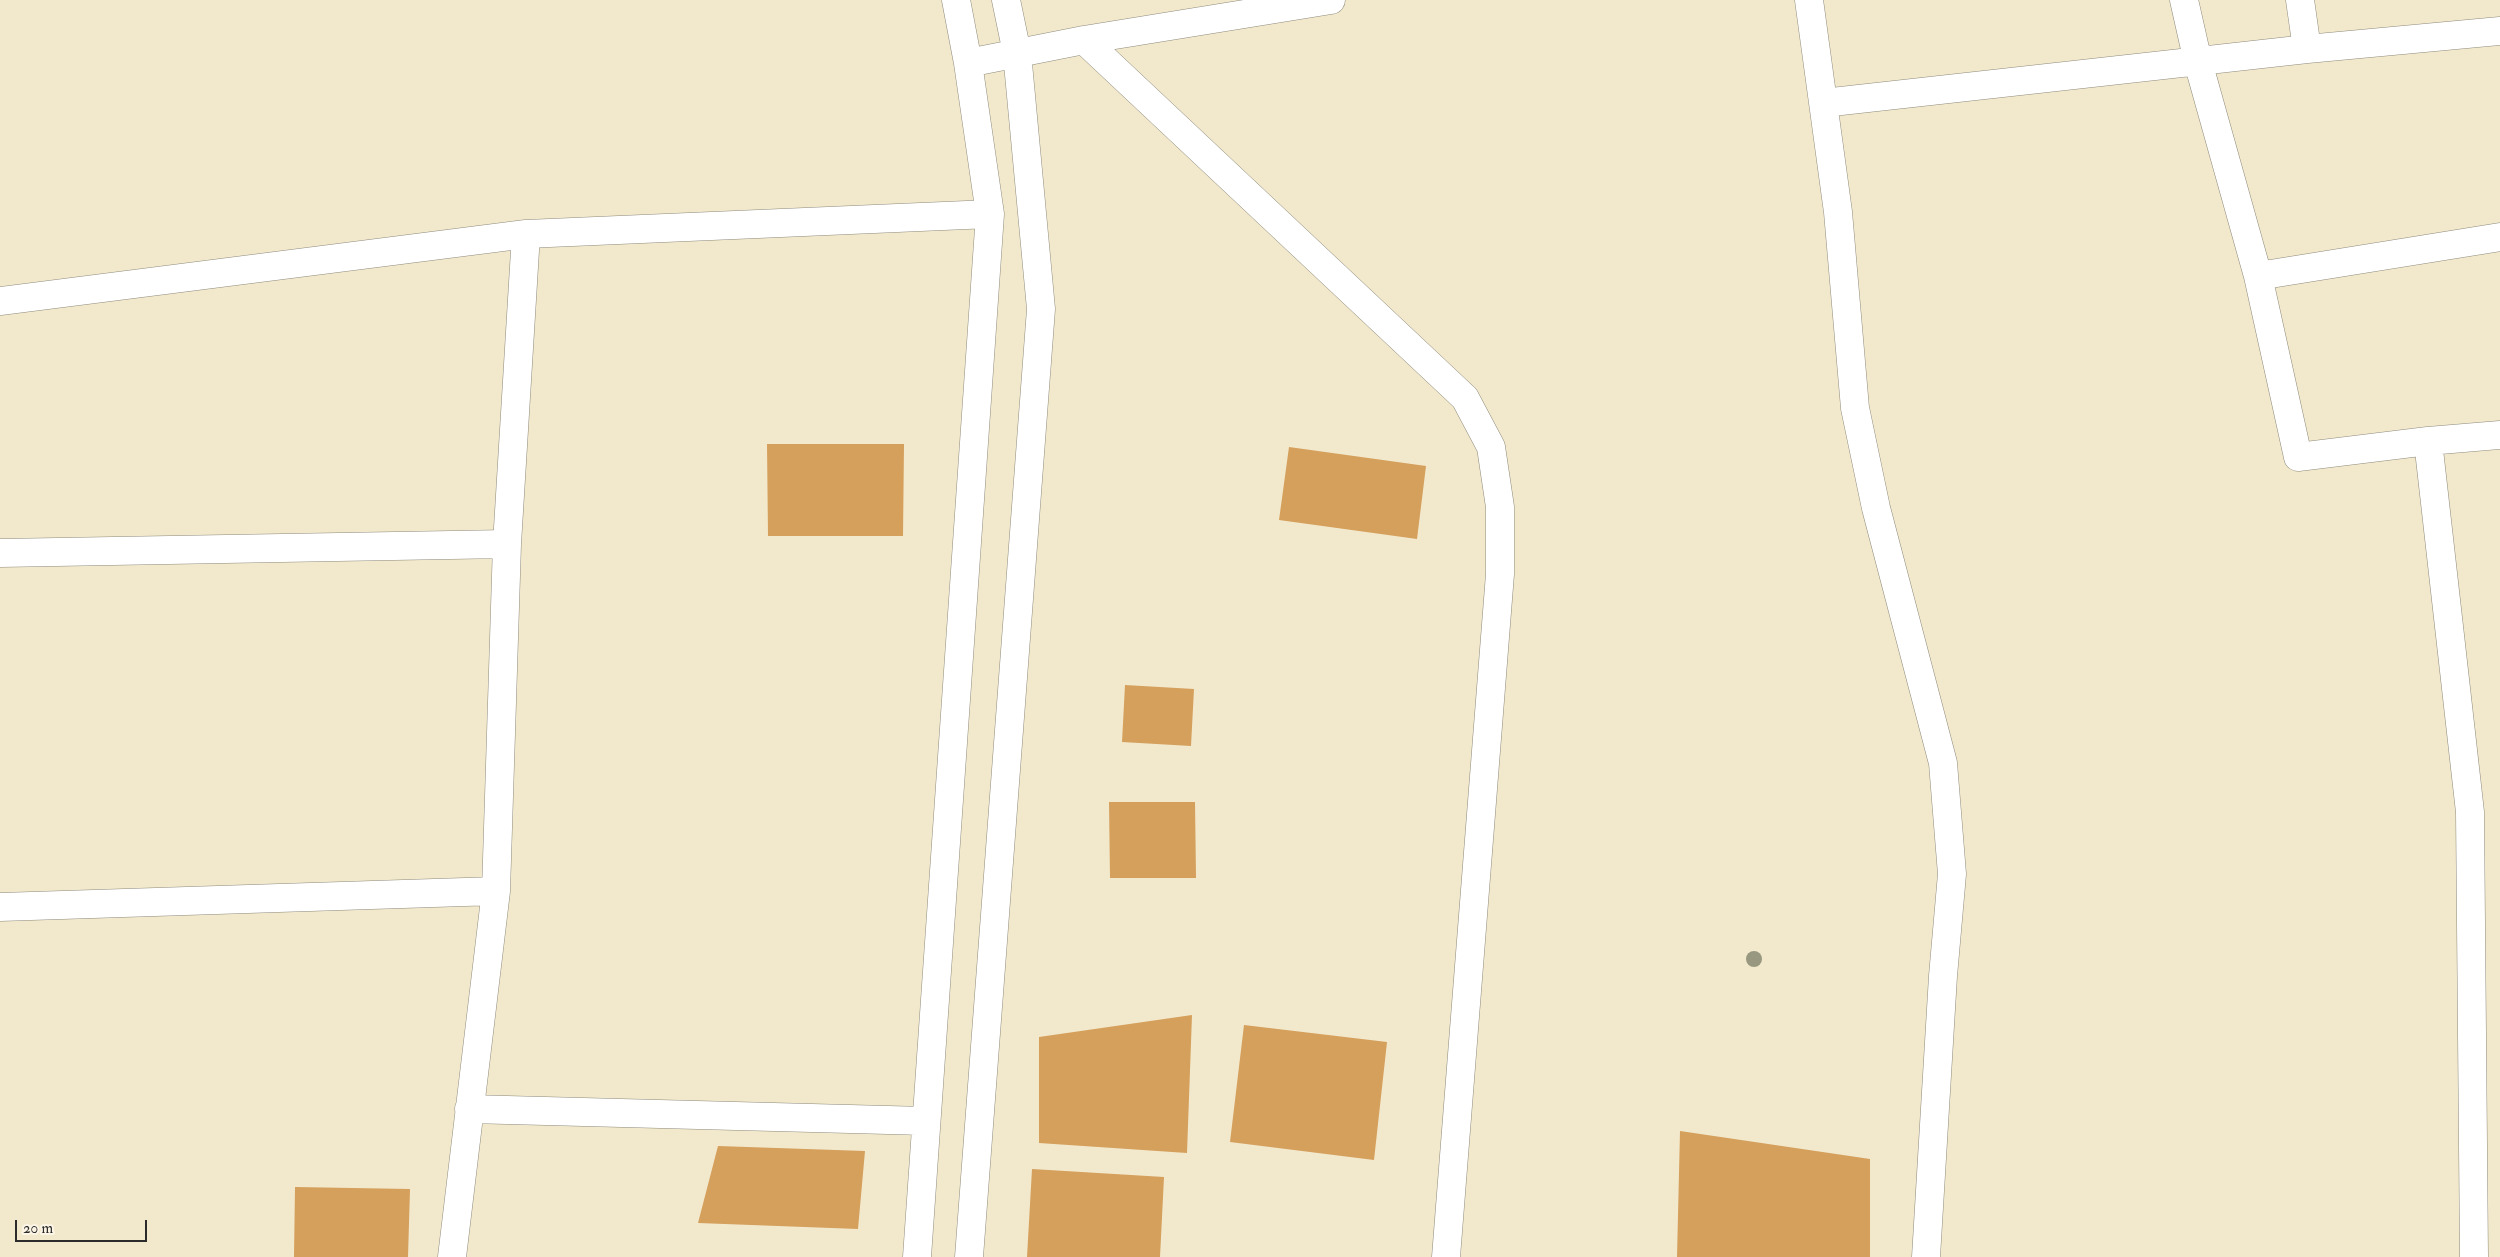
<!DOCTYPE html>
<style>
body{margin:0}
#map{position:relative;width:2500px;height:1257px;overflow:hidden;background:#f2e9cd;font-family:"IM FELL Double Pica",serif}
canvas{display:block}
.scale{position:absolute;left:15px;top:1220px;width:132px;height:22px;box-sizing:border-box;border:2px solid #2b2b2b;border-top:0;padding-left:6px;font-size:15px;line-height:18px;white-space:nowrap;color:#2b2b2b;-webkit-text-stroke:4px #fcf5e5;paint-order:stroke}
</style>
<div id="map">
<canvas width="2500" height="1257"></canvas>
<div class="scale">20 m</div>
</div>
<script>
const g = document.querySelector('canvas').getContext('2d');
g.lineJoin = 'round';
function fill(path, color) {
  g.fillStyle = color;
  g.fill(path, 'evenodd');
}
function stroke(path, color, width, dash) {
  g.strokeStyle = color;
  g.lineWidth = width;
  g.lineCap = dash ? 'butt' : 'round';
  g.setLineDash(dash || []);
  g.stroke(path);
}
const building = new Path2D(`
 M767,444H904L903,536H768Z
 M1289,447L1426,466L1417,539L1279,520Z
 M1125,685L1194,689L1191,746L1122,742Z
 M1109,802H1195L1196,878H1110Z
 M1192,1015L1187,1153L1039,1143V1037Z
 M1244,1025L1387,1042L1374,1160L1230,1142Z
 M1680,1131L1870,1159V1257H1677Z
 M718,1146L865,1151L858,1229L698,1223Z
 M1032,1169L1164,1177L1160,1257H1027Z
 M295,1187L410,1189L408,1257H294Z`);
const minor = new Path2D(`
 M1809,0L1838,212L1855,408L1876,508L1943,763L1952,874L1943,976L1926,1257
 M2184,0L2198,62L2258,276L2500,237
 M2300,0L2307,49
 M1084,40L1465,398L1491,447L1500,507V574L1446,1257
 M968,63L1084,40L1331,0
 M1823,103L2307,49L2500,31
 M526,234L990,214
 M2258,276L2298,457L2428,441
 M0,301L526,234L507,544
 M0,553L507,544L496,891
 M0,907L496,891L452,1257
 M469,1109L926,1121
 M917,1257L990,214L968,63L956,0
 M969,1257L1041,309L1017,53L1006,0
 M2474,1257L2470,812L2428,441L2500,435`);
const trees = [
 [1754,959]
];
fill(building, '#d59f5c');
stroke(minor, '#8e8a7c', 29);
stroke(minor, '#fff', 28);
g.fillStyle = '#97987f';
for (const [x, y] of trees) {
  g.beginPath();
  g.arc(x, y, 8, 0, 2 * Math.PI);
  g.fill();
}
</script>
